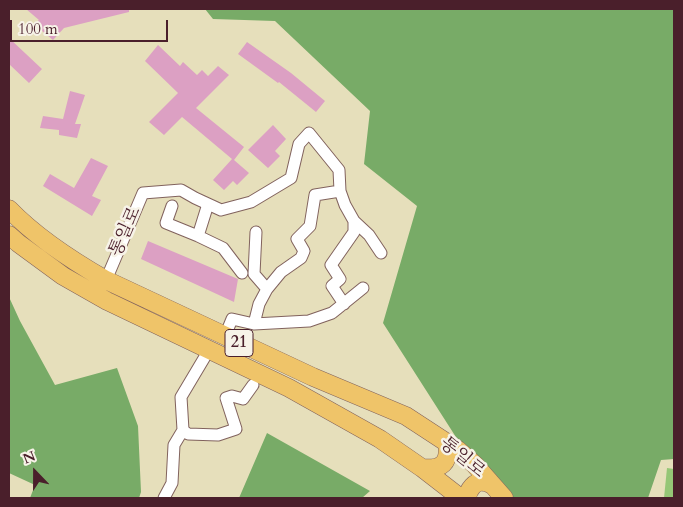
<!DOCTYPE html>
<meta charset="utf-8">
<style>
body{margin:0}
#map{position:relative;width:683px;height:507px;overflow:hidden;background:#e6dfbb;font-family:Cardo,serif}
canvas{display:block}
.frame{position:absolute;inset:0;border:10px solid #4a1f2b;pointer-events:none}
.north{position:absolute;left:10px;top:447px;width:50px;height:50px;-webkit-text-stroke:4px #f7f3e8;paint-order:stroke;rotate:338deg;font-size:14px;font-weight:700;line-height:20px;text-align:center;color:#4a1f2b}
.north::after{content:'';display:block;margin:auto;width:18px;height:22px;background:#4a1f2b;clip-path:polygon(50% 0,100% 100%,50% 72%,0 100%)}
.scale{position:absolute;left:10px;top:20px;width:158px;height:22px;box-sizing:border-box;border:2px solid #4a1f2b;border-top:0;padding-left:6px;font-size:15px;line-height:18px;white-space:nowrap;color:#4a1f2b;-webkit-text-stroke:4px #f7f3e8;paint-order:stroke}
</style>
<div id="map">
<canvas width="683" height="507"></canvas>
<div class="frame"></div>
<div class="north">N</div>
<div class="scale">100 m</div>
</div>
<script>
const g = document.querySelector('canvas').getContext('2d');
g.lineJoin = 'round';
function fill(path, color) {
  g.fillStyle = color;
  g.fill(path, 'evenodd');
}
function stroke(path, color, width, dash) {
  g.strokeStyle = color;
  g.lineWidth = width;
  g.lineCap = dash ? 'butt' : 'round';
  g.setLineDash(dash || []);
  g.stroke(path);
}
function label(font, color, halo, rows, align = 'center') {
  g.font = font + ' Cardo,"Noto Serif KR",serif';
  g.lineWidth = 5;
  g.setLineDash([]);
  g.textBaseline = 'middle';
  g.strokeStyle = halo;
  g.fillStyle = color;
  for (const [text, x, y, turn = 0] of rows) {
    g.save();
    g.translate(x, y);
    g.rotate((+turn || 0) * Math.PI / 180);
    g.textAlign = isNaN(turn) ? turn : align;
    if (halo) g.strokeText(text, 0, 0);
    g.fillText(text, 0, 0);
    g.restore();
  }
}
const green = new Path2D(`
 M667,468L674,469V498H664Z`);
const forest = new Path2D(`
 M205,9H674V459L661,460L648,498H508L461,445L383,323L417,206L364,164L370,111L275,21L213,19Z
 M9,297L20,321L55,385L117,368L138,426L141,492L139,498H30L35,485L9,473Z
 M267,433L370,491L362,498H239Z`);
const building = new Path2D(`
 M26,9H129V12L64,28L53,40L36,26L38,24L36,22L39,20Z
 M9,38L42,69L29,83L9,64Z
 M247,42L291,73L325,101L316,112L279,82L278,83L238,54Z
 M158,45L180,66L183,62L197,75L202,70L208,76L218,66L229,75L196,108L244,147L234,160L249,173L237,185L233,181L224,190L213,180L232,159L182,117L164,135L149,122L178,93L145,61Z
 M70,91L85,95L75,124H81L77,138L59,135V130L40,128L43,116L63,119Z
 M273,125L286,139L275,151L280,156L268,168L248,150Z
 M91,158L108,166L92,196L101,200L92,216L43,186L50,174L74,188Z
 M148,241L238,279L234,302L141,259Z`);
const street = new Path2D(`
 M172,206L166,223L198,236L208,204
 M256,232L254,274L267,289
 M198,236L223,248L242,273
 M106,280L143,193L181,190L195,198L221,210L251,202L291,178L299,144L309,133L339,170L340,191L345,205L354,221L369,235L381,253
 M344,304L332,286L340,279L331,265L354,232V221
 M254,324L259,304L267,289L281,272L301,258L304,251L297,239L310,226L315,195L340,191
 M225,336L232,319L254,324L309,321L332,313L363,288
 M183,430L188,434L218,435L236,429L226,398L232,396L243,399L253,385
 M164,498L172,483L174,445L183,430L181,397L209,350`);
const primary = new Path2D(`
 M9,209C37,238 71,260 106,280L313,377L406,416L458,450L475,465L504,498
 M9,235L18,243L63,276L107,301L289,388L380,439L422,468L453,492L460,498
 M422,468C442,470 450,463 447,443
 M467,498C468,490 475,480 484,482C487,482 490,484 492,485`);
const shields = [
 [239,343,28]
];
const shieldNames = [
 ["21",239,343]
];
const streetNames = [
 ["통일로",126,232,-66],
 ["통일로",462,458,40]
];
fill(green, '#95c676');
fill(forest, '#78ab67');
fill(building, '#dca0c3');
stroke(street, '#81625d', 13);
stroke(primary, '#81625d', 19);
stroke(street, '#fff', 11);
stroke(primary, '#efc469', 18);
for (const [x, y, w] of shields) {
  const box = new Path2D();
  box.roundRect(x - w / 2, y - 13.5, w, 27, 4);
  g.fillStyle = '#f7f3e8';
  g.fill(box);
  stroke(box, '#4a1f2b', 1);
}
label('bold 16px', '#4a1f2b', null, shieldNames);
label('18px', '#4a1f2b', '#f7f3e8', streetNames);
</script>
